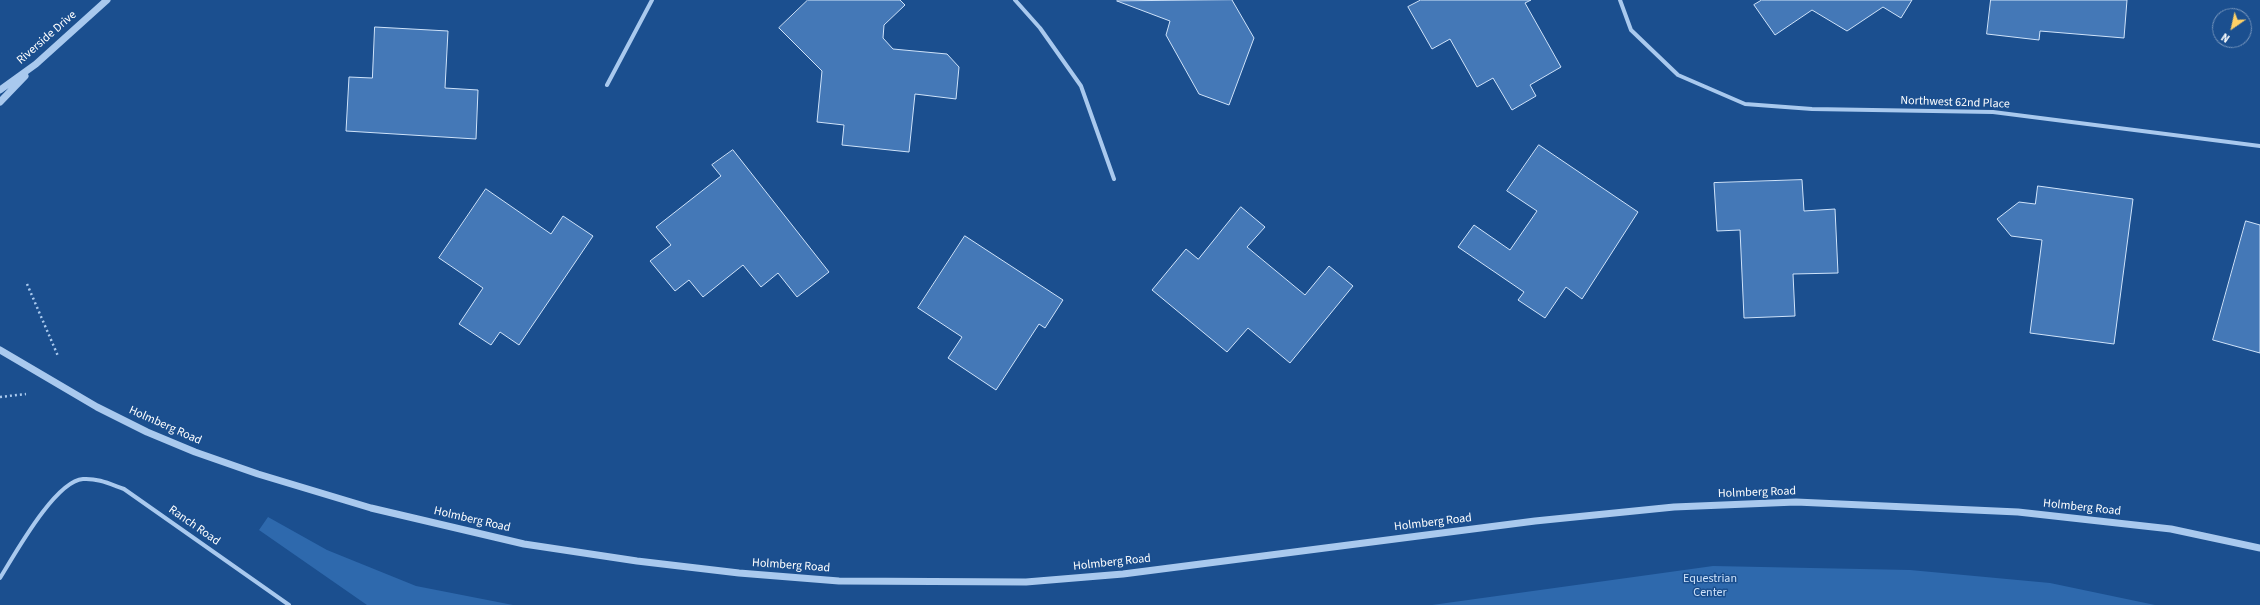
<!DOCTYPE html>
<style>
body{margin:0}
#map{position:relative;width:2260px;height:605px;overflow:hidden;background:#1b4f8f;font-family:"Source Sans 3",sans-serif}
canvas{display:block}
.north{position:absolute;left:2212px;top:8px;width:40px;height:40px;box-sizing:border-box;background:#1b4f8f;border:1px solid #7695bc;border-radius:50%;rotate:214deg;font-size:11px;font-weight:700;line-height:16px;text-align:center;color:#fff}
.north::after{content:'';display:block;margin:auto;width:14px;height:18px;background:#ffd166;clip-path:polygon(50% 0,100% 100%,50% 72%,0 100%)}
</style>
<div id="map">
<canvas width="2260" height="605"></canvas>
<div class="north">N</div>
</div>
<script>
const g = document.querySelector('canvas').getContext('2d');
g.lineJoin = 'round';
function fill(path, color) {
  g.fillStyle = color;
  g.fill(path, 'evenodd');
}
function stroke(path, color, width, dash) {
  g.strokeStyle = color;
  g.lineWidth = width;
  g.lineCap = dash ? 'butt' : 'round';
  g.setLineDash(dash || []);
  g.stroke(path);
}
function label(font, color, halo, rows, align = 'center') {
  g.font = font + ' "Source Sans 3",sans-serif';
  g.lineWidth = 3;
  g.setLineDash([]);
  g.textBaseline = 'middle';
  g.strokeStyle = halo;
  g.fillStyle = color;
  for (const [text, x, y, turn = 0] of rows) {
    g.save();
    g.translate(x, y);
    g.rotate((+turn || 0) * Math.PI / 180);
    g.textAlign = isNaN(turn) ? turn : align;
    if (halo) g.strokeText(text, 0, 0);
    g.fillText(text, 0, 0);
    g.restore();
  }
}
const green = new Path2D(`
 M268,517L327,550L416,586L513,605H367L259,530Z
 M1713,566L1910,570L2050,583L2155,605H1432Z`);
const building = new Path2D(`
 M808,0H900L905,5L884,25L883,38L893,49L947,54L959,67L956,99L915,94L909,152L842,145L844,125L817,122L822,71L779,28Z
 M1232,0L1254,38L1229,105L1199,94L1166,35L1170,21L1117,1Z
 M1421,0H1531L1525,3L1561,67L1530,85L1536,96L1512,110L1493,78L1477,87L1450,39L1432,49L1408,7Z
 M1762,0H1912L1901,18L1883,7L1847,31L1812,10L1775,35L1754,5Z
 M1991,0H2127L2124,38L2040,31L2039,40L1987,34Z
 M375,27L448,31L445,88L478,90L476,139L346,131L349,77L372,78Z
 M1539,145L1638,212L1582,299L1566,287L1545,318L1518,300L1524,292L1458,247L1474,225L1510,250L1537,211L1507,191Z
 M733,150L829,272L797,297L778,273L761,287L743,265L703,297L689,280L675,291L650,261L671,245L656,227L721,176L712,165Z
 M1802,180L1804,211L1835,209L1838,273L1793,274L1795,316L1744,318L1740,230L1717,231L1714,183Z
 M2038,186L2133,199L2114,344L2030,333L2042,240L2011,236L1997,219L2019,202L2035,204Z
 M486,189L551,234L563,216L593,236L519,345L500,332L491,345L459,324L483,288L439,258Z
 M1241,207L1265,227L1247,247L1305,295L1329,266L1353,286L1290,363L1248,328L1227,352L1152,290L1186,249L1198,259Z
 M2246,221L2260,225V353L2213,340Z
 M965,236L1063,300L1045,328L1039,324L996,390L948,358L962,337L918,308Z`);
const path = new Path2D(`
 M27,284L58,356
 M0,397L26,394`);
const minor = new Path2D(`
 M1015,0L1040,28L1081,86L1114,179
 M1620,0L1631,30L1678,75L1745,104L1812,109L1993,112L2260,146
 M607,85L652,0
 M0,578C15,554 55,481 83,479C98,478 110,484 124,489L289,605`);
const tertiary = new Path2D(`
 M0,90L36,64L107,0
 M0,102L25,76
 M0,350L97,407L147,432L195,452L258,474L371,508L524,544L637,561L739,573L839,581L1026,582L1123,574L1535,521L1674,507L1796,502L2018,512L2171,529L2260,548`);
const streetNames = [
 ["Riverside Drive",47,38,-41],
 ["Northwest 62nd Place",1955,103,2],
 ["Holmberg Road",165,426,24],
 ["Holmberg Road",1757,493,-2],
 ["Holmberg Road",2082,508,6],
 ["Holmberg Road",472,520,13],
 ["Holmberg Road",1433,523,-7],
 ["Ranch Road",194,526,35],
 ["Holmberg Road",1112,563,-6],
 ["Holmberg Road",791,566,4]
];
const parkNames = [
 ["Equestrian",1710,579],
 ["Center",1710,593]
];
fill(green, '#2e69ad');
fill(building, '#4478b7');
stroke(building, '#cfe3fa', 1);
stroke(path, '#a9c9ee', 2.5, [2, 3]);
stroke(minor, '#a9c9ee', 4);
stroke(tertiary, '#a9c9ee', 7);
label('12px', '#fff', '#1b4f8f', streetNames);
label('12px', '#cfe3fa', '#1b4f8f', parkNames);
</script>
